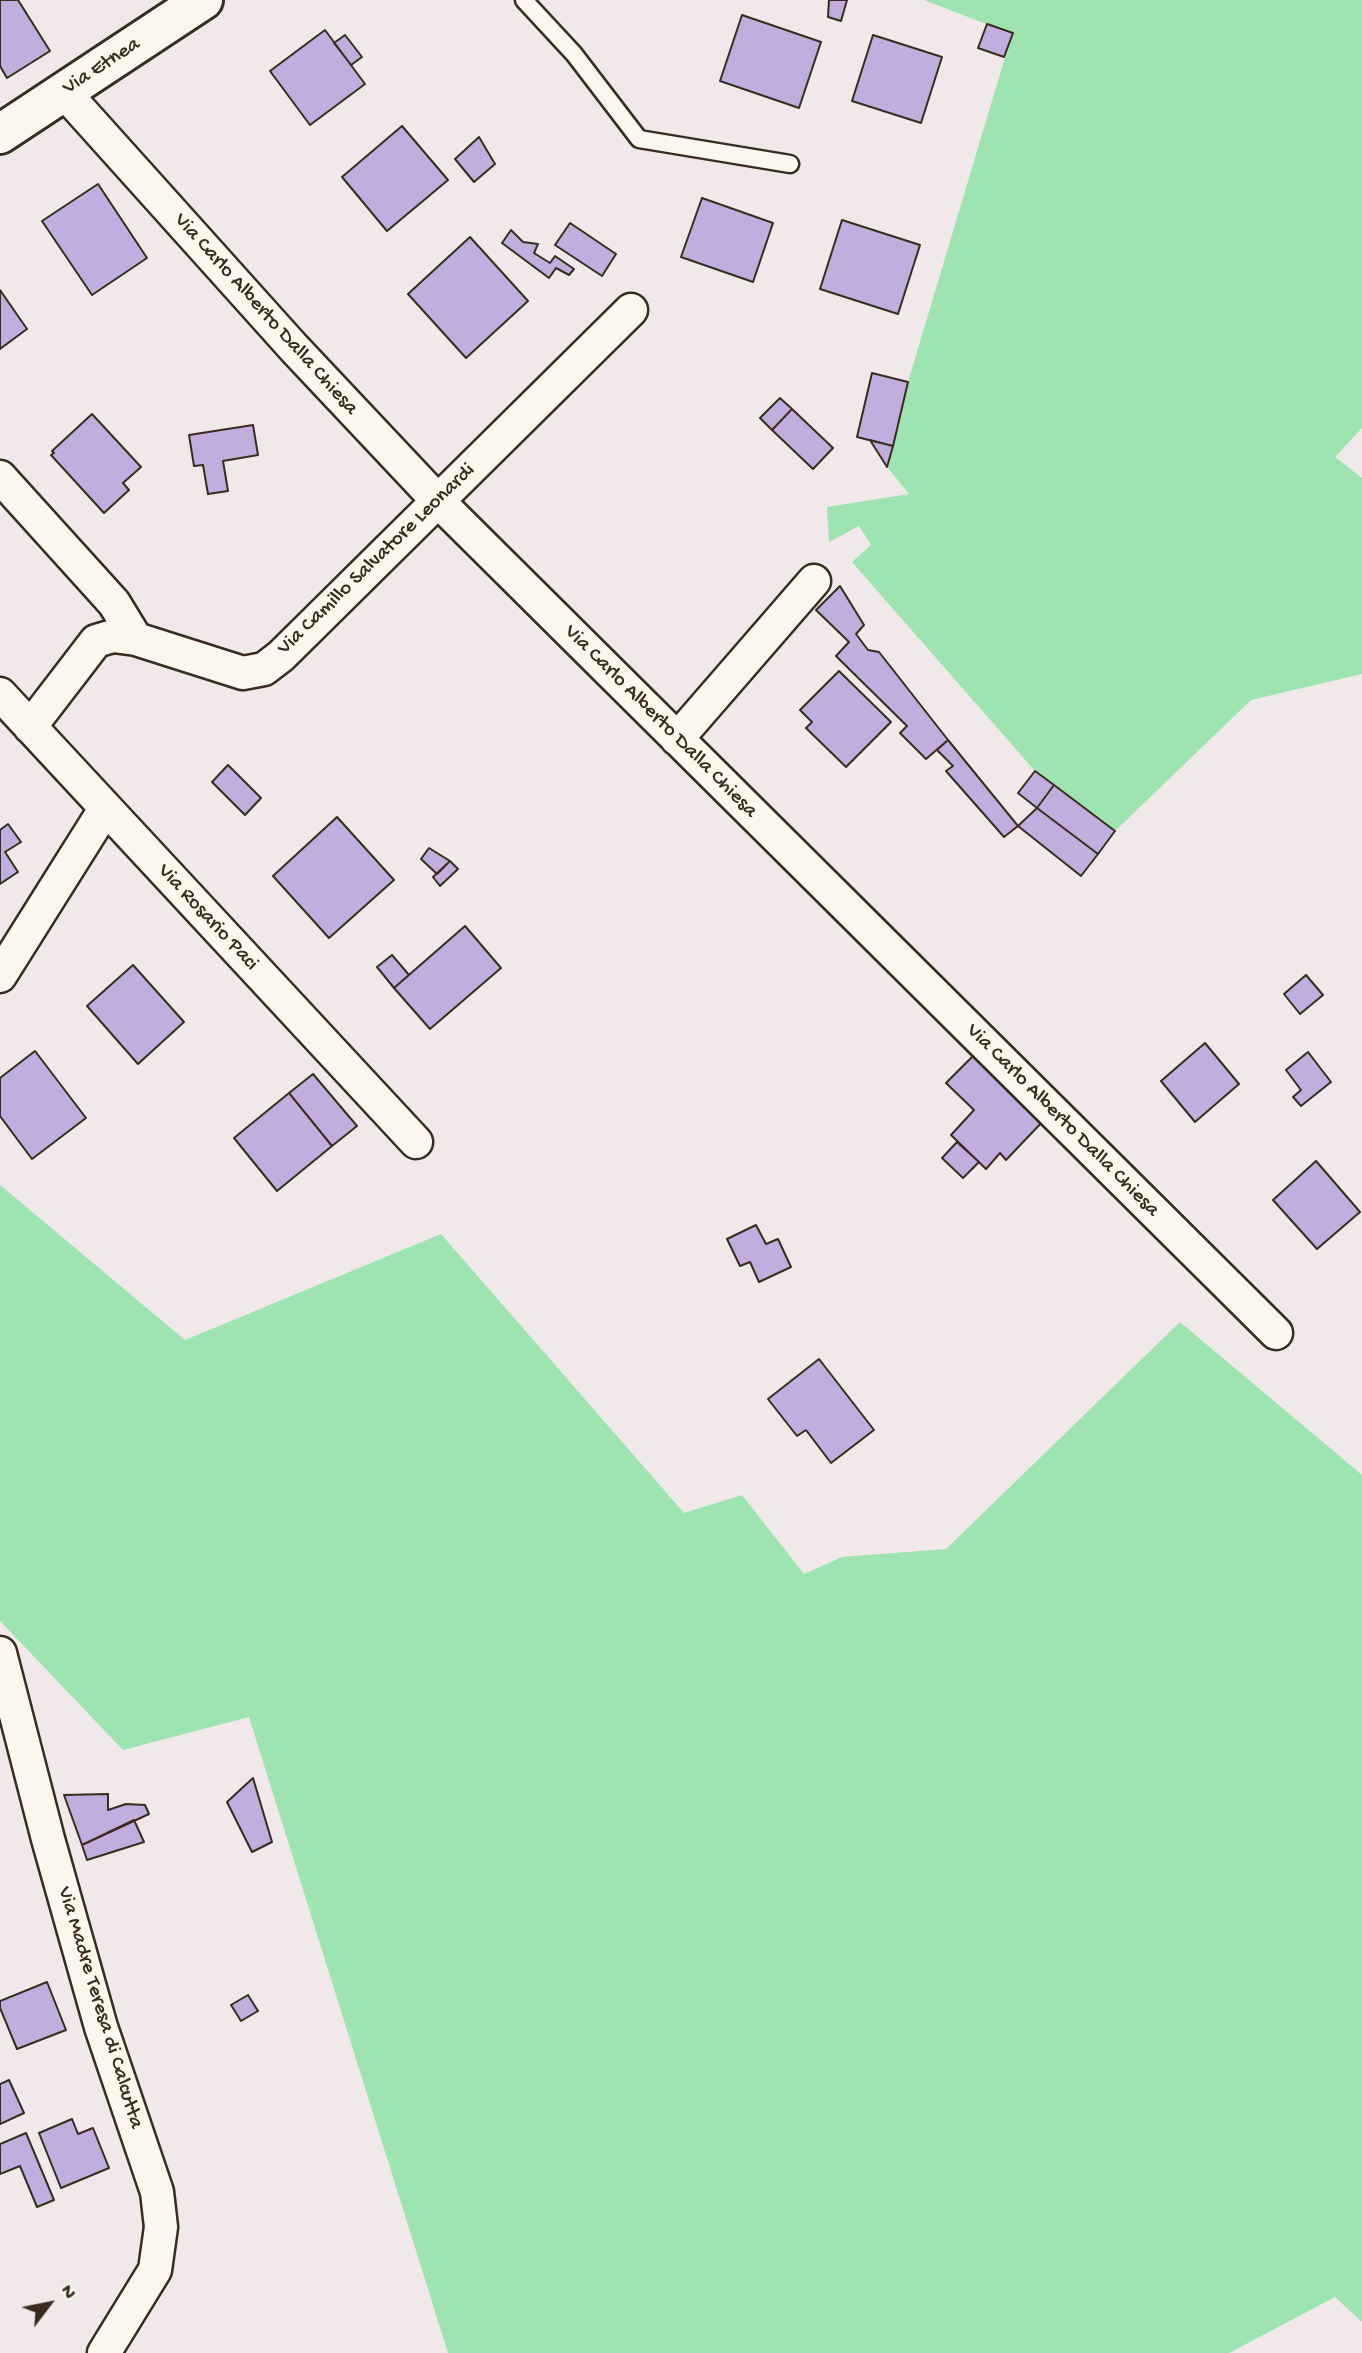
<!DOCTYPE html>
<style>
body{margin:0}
#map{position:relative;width:1362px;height:2353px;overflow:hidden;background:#f0e8e9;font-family:"Gochi Hand",sans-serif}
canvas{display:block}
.north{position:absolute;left:14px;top:2269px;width:70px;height:70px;-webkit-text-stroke:5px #fbf7ec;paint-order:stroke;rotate:58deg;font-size:19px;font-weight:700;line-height:28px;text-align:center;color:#3b2a1e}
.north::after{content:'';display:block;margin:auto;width:24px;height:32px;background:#3b2a1e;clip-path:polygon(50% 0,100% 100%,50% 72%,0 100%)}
</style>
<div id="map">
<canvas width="1362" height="2353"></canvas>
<div class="north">N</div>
</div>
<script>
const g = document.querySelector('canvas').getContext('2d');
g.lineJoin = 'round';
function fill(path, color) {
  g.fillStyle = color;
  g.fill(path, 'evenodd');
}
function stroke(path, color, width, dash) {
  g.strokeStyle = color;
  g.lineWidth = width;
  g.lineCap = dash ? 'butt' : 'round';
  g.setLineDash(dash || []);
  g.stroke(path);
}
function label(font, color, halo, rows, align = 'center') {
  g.font = font + ' "Gochi Hand",sans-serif';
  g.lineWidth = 5;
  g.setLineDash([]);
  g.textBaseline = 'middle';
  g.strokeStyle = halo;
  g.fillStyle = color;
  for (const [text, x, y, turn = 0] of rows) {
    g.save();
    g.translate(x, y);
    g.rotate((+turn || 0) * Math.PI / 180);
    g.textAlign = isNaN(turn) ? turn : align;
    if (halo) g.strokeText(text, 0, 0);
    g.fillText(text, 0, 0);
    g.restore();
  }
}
const green = new Path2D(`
 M924,0H1362V428L1335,457L1362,478V674L1251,700L1115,831L1035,771L852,562L871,545L859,526L829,542L827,507L909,494L887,467L908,382L1012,34Z
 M0,1185L185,1340L441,1234L684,1513L742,1495L804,1574L842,1557L946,1549L1180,1322L1362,1475V2322L1335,2297L1229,2353H448L249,1717L123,1750L0,1621Z`);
const building = new Path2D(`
 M0,0H18L50,51L7,78L0,66Z
 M829,0H847L841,21L828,17Z
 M742,15L821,42L799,108L720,81Z
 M987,24L1013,33L1004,57L978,48Z
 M325,30L365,84L310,125L270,71Z
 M345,35L362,57L351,65L334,43Z
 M873,35L942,57L921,123L852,101Z
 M402,126L448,180L387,231L342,177Z
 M479,137L495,164L474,182L455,159Z
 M98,184L147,258L92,295L42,221Z
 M702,198L773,223L753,282L681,257Z
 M842,220L920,245L898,314L820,289Z
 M570,223L616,254L602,276L555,245Z
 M511,230L523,242L538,244L534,253L550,263L555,256L574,269L569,275L556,268L549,278L502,243Z
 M470,237L528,301L466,358L408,294Z
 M0,290L27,329L0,349Z
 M872,373L908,382L893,446L857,437Z
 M780,398L792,409L772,430L760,418Z
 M792,409L833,448L813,469L772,430Z
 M92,414L141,467L123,483L129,490L104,513L51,455L54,453L52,451Z
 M253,425L258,455L223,461L228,491L208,494L203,465L194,466L189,435Z
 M870,440L893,446L887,467Z
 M840,586L864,625L856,634L868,650L879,652L948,740L926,759L900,733L907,726L836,656L849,642L816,610Z
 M839,671L891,722L846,767L806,728L812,722L800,710Z
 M948,740L1018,826L1004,837L946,771L953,766L937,750Z
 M228,765L261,798L245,815L212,782Z
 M1035,771L1054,785L1037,808L1018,793Z
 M1054,785L1115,831L1098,854L1037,808Z
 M1037,808L1098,854L1081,876L1018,826Z
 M337,817L394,880L329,938L273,876Z
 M8,824L21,842L5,852L18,872L0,884V830Z
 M429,848L450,861L437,874L421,859Z
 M450,861L458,869L440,886L433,877Z
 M465,926L501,968L430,1029L394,988Z
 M392,955L409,975L394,988L377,967Z
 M133,965L184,1022L138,1064L87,1006Z
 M1306,975L1323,995L1300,1014L1284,994Z
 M1205,1043L1239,1084L1195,1122L1161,1081Z
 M35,1051L86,1118L32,1159L0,1116V1078Z
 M1308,1052L1331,1082L1301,1106L1293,1097L1301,1090L1286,1070Z
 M976,1053L1045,1119L1006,1160L1000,1153L986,1169L951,1135L974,1110L946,1083Z
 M313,1074L357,1126L332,1146L289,1093Z
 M289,1093L332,1146L277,1191L234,1138Z
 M957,1142L979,1162L963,1178L942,1158Z
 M1316,1161L1360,1212L1317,1249L1273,1200Z
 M756,1225L766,1244L778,1239L791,1267L759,1282L750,1262L740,1266L727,1239Z
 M819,1359L874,1430L831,1463L806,1430L797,1436L768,1399Z
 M253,1778L272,1842L252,1852L227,1802Z
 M108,1794V1810L126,1804L145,1805L149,1814L82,1845L64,1795Z
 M134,1820L144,1842L87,1860L82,1845Z
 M47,1982L66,2030L17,2049L0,2008V2001Z
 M248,1995L258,2011L241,2021L231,2005Z
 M9,2080L24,2113L0,2124V2084Z
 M72,2119L78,2134L93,2128L109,2168L61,2188L39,2133Z
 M26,2133L54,2200L37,2207L20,2166L0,2174V2144Z`);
const lane = new Path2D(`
 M524,0L574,54L639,139L790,164`);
const street = new Path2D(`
 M64,92L294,348L438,501L1276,1333
 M0,477L114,603L136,639
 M0,694L416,1142
 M30,727L96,641L113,636L136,639L243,673L264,669L281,656L631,310
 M677,739L814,581
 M0,976L105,809
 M0,1653L48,1839L101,2027L157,2192L161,2227L155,2270L104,2353`);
const secondary = new Path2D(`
 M0,134L203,0`);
const streetNames = [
 ["Via Etnea",102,67,-33],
 ["Via Carlo Alberto Dalla Chiesa",265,315,48],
 ["Via Camillo Salvatore Leonardi",377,560,-44],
 ["Via Carlo Alberto Dalla Chiesa",660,722,45],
 ["Via Rosario Paci",207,918,47],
 ["Via Carlo Alberto Dalla Chiesa",1062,1121,45],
 ["Via Madre Teresa di Calcutta",99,2008,73]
];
fill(green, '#9de4b1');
fill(building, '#c2aede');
stroke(building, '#3b2a1e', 2);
stroke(lane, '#3b2a1e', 21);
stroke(street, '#3b2a1e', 37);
stroke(secondary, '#3b2a1e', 44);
stroke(lane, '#fbf7ec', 16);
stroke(street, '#fbf7ec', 32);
stroke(secondary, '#fbf7ec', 38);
label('21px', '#3b2a1e', '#fbf7ec', streetNames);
</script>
